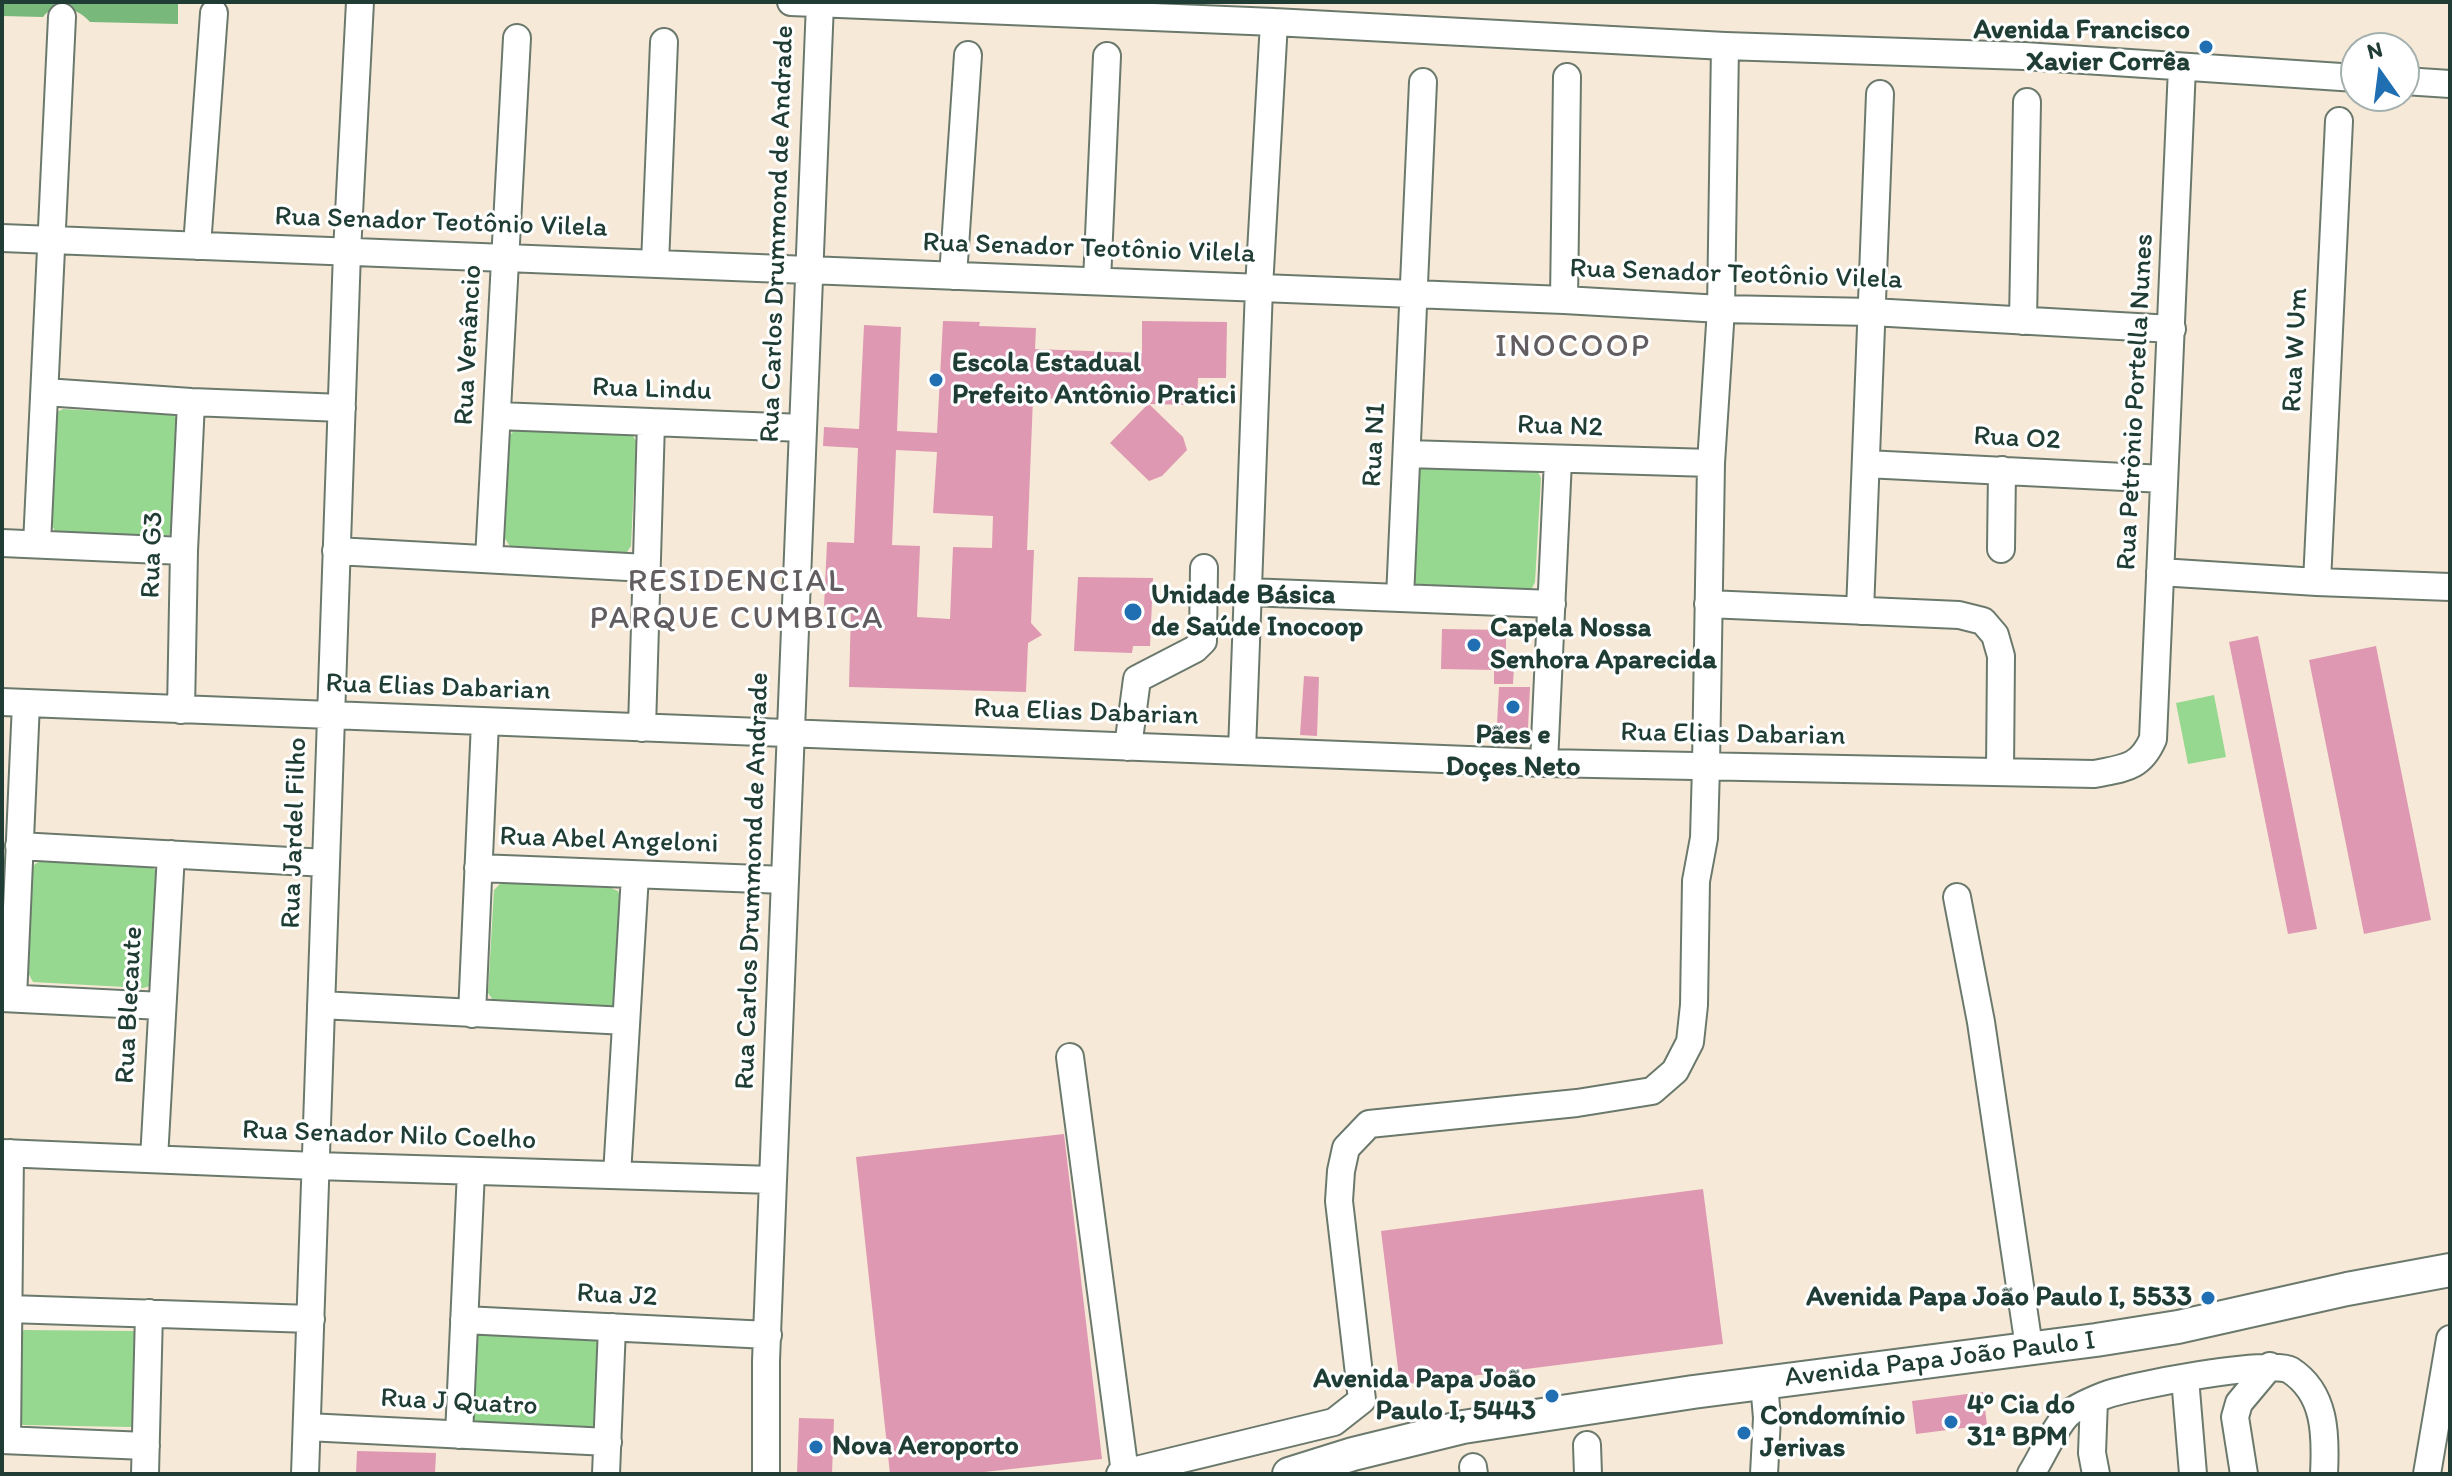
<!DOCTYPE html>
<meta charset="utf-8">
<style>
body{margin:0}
#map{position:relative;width:2452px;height:1476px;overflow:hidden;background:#f7e9d7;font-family:Itim,sans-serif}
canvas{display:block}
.frame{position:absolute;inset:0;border:4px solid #1f3d34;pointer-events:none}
.north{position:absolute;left:2340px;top:32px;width:80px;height:80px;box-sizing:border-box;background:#fff;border:2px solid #a5b1ae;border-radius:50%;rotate:346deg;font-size:22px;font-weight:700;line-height:32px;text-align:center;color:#1f3d34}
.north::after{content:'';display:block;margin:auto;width:28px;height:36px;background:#1f6fb2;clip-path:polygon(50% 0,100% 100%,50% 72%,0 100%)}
</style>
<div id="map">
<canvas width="2452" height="1476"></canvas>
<div class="frame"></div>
<div class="north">N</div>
</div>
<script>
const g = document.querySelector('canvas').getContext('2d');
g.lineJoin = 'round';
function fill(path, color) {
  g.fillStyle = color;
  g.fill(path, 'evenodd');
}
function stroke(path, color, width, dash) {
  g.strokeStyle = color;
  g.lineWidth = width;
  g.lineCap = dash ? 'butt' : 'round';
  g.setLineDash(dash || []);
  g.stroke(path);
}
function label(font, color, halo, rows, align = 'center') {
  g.font = font + ' Itim,sans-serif';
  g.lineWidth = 6;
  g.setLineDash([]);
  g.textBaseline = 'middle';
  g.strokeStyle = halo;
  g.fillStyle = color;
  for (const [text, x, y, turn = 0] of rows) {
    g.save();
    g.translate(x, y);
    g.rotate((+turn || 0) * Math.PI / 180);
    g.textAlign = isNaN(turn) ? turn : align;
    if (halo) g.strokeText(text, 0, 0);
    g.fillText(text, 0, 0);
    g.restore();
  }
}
const green = new Path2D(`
 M63,409L172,415L178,418L172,534L165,536L55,531L49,520L55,418L57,412Z
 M518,427L627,432L633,436L636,441L631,546L627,552L620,554L511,548L504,537L510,435Z
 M1418,466L1532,469L1538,472L1541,478L1535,582L1532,588L1526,590L1416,584L1412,581Z
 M2214,695L2226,757L2188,764L2176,703Z
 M41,861L150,867L156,870L159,875L153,980L150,986L143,988L33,982L27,971L32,869L35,864Z
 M502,882L611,888L618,891L620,896L615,1001L611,1007L605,1009L495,1003L488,993L494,890Z
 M24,1330L134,1331L140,1334L136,1425L130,1427L23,1425L18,1422L19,1333Z
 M478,1334L599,1339L596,1423L592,1429L479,1426L473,1422L472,1417L475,1339Z`);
const forest = new Path2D(`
 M2,2H178V24L90,22C78,8 55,0 43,17L2,16Z`);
const building = new Path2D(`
 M943,321L980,322L979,326L1036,328L1035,349L1142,353V321L1227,322L1226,378H1198L1197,405L1149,404L1183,437L1187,450L1162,476L1149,481L1110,443L1151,401L1033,398L1027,550H1034L1031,623L1042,635L1028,643L1026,692L849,687L851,608L824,607L827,542L854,543L858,448L823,446L824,427L859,429L864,325L901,327L897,431L937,433ZM896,450L937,452L933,513L993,516L992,548L953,547L950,619L917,617L920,546L892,545Z
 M1078,577L1153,578L1150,646H1133L1132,653L1074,651Z
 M1442,629L1506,630V660L1514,667L1513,684H1494V670L1441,669Z
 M2258,636L2317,929L2288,934L2229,642Z
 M2376,646L2431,920L2364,934L2309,660Z
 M1304,676L1319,677L1317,736L1300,735Z
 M1499,687H1530L1528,728L1520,737L1508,744L1496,743Z
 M1064,1134L1102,1459L966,1474H890L856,1157Z
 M1703,1189L1723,1344L1400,1385L1381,1231Z
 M1983,1392L1987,1425L1916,1434L1912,1401Z
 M799,1418L834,1419L832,1474H797Z
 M357,1451L436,1453L435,1474H356Z`);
const minor = new Path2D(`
 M791,2L1274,22L1725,46L2024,56L2356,78
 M2404,81L2450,84
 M2,238L1564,300L1721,309L1872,312L2172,329
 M197,246L214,13
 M655,264L664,42
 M953,276L968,55
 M1097,281L1107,56
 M1564,300L1567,77
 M2023,321L2027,102
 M45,392L191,402L342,408
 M498,416L803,428
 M1407,454L1711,463
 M1866,464L2164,479
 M2,543L184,551
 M37,544L62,17
 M2001,549L2002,470
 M336,551L646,568
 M489,559L517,38
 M2160,572L2317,582L2450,587
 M2317,582L2339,121
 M1248,592L1552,604
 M1400,598L1423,82
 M1708,604L1959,615L1983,621L1995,635L2001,656L2000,772
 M1860,611L1880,94
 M2,702L1544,763L2094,774C2123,768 2140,769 2153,739L2182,67
 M181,710L184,551L191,402
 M642,728L651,422
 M1128,747L1137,679L1195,649L1203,641L1204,568
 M1242,751L1259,288L1274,22
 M1544,763L1558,460
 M19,846L326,863
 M478,868L785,880
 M1957,897L1981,1022L2029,1347
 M2,998L162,1006
 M13,998L26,703
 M321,1005L626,1021
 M472,1014L485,722
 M1070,1057L1125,1473
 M2,1153L316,1166L773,1180
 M154,1159L171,854
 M617,1175L635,875
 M9,1309L311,1319
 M464,1320L768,1335
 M2185,1378L2193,1474
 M2094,1400L2092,1453L2096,1474
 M307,1427L608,1442
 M459,1435L471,1171
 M2,1440L146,1446
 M7,1440L10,1153
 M1587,1445L1588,1474
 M1473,1467L1474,1474
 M145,1474L149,1313
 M305,1474L347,252L360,2
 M606,1474L612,1327
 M766,1474V1361L773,1180L820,3
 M1120,1474L1334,1422L1362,1400L1339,1201L1341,1171L1346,1148L1369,1124L1577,1103L1652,1091L1675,1071L1690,1042L1694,1005L1696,881L1704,838L1706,766L1711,463L1721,309L1725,46
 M1764,1474L1767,1418L1764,1383
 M2031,1474C2041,1458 2054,1429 2066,1416C2073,1408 2093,1400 2103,1396C2127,1386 2273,1359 2290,1370C2326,1393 2326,1435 2324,1474
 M2244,1474L2235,1417L2239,1403L2270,1366
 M2427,1474L2450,1339`);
const major = new Path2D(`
 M1289,1474L1353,1454L1463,1427L1693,1392L2096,1340L2178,1327L2347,1289L2450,1270`);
const markers = [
 [2206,47,8,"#1f6fb2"],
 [936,380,8,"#1f6fb2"],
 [1133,612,10,"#1f6fb2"],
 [1474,645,8,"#1f6fb2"],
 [1513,707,8,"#1f6fb2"],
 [2208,1298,8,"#1f6fb2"],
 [1552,1396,8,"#1f6fb2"],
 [1951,1422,8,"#1f6fb2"],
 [1744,1433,8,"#1f6fb2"],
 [816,1447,8,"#1f6fb2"]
];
const poiNames = [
 ["Avenida Francisco",2190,31,"right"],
 ["Xavier Corrêa",2190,63,"right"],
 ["Escola Estadual",952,364],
 ["Prefeito Antônio Pratici",952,396],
 ["Unidade Básica",1151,596],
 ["de Saúde Inocoop",1151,628],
 ["Capela Nossa",1490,629],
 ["Senhora Aparecida",1490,661],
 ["Pães e",1513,736,"center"],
 ["Doçes Neto",1513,768,"center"],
 ["Avenida Papa João Paulo I, 5533",2192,1298,"right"],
 ["Avenida Papa João",1536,1380,"right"],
 ["Paulo I, 5443",1536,1412,"right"],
 ["4º Cia do",1967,1406],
 ["31ª BPM",1967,1438],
 ["Condomínio",1760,1417],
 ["Jerivas",1760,1449],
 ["Nova Aeroporto",832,1447]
];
const streetNames = [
 ["Rua Senador Teotônio Vilela",441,223,2],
 ["Rua Carlos Drummond de Andrade",778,234,-88],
 ["Rua Senador Teotônio Vilela",1089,249,2],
 ["Rua Senador Teotônio Vilela",1736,275,2],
 ["Rua Venâncio",469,345,-87],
 ["Rua W Um",2296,350,-87],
 ["Rua Lindu",652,390,2],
 ["Rua Petrônio Portella Nunes",2136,402,-87],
 ["Rua N2",1560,427,2],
 ["Rua O2",2017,439,3],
 ["Rua N1",1375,445,-87],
 ["Rua G3",153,555,-88],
 ["Rua Elias Dabarian",438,688,2],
 ["Rua Elias Dabarian",1086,713,2],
 ["Rua Elias Dabarian",1733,735,1],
 ["Rua Jardel Filho",295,833,-88],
 ["Rua Abel Angeloni",609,841,2],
 ["Rua Carlos Drummond de Andrade",753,881,-88],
 ["Rua Blecaute",130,1005,-87],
 ["Rua Senador Nilo Coelho",389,1136,2],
 ["Rua J2",617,1296,3],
 ["Avenida Papa João Paulo I",1940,1360,-7],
 ["Rua J Quatro",459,1403,3]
];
const quarterNames = [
 ["INOCOOP",1573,348],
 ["RESIDENCIAL",737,583],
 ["PARQUE CUMBICA",737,620]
];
fill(green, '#96d890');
fill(forest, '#78b87a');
fill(building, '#de98b2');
stroke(minor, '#6b796d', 30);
stroke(major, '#6b796d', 36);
stroke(minor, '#fff', 26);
stroke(major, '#fff', 32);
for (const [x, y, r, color] of markers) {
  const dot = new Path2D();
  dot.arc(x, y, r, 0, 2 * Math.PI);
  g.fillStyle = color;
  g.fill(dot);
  stroke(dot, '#fff', 3);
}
label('bold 28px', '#1f3d34', '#fff', poiNames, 'left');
label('28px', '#1f3d34', '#fff', streetNames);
g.letterSpacing = '2px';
label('32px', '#625d60', '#fff', quarterNames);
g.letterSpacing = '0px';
</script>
